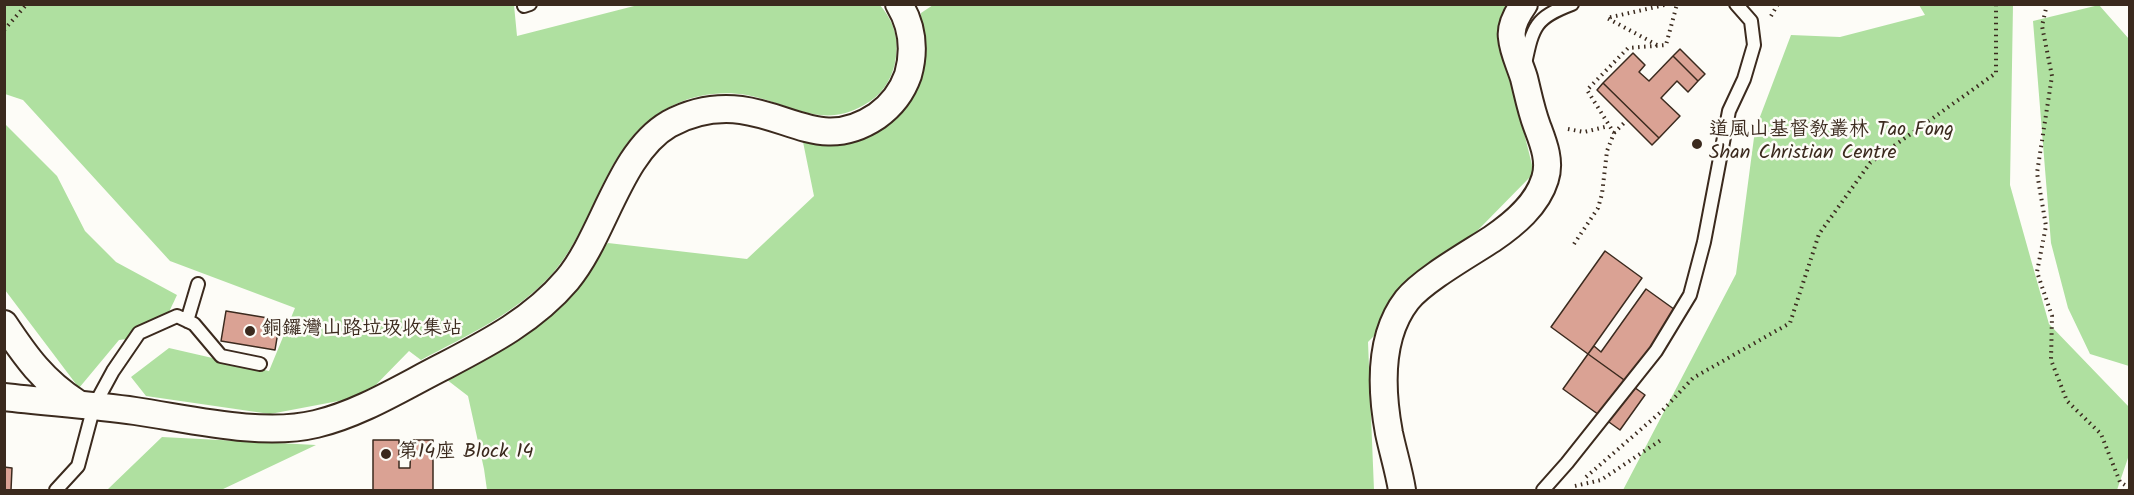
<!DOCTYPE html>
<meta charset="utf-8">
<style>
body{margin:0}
#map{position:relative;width:2134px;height:495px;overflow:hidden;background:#fdfcf7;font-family:Kalam,sans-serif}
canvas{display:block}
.frame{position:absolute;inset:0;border:6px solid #3b2a1e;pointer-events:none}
</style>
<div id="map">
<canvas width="2134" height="495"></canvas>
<div class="frame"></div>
</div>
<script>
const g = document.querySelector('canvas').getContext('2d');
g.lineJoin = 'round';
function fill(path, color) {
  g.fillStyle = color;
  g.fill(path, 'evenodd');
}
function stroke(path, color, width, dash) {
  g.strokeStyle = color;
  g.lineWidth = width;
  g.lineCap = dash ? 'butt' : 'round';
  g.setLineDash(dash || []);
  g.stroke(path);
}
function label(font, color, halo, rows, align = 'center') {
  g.font = font + ' Kalam,"LXGW WenKai TC",sans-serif';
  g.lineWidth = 5;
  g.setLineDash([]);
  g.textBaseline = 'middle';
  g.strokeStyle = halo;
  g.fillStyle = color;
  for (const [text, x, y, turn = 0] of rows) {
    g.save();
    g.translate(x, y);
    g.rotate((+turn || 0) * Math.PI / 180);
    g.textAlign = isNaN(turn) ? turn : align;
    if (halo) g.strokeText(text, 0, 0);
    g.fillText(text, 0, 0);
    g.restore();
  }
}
const green = new Path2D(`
 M879,4C894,21 900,40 895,63C891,81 881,96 864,105C822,130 789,103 747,95C723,91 697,94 676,104C605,134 599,220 553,273C517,313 468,335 421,360L409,351L365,396L270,414L146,396L131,377L169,348L269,371L295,308L170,261L23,100L5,94V5H514L517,36L638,5Z
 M933,5H1518L1502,44L1534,173L1368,342L1374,490H487L484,469L468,396L442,376L593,257L608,243L747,259L814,196L802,137L850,138L921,52V13Z
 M1919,5H2013L2010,185L2049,324L2129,407V455L2117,490H1623L1736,274L1755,130L1791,35L1840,37L1925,15Z
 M2099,5L2129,39V366L2090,354L2068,308L2051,243L2033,21Z
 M5,124L57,176L85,231L116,262L177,295C160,331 161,336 119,340L79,388L5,290Z
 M162,437L316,445L221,490H107Z`);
const building = new Path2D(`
 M1680,49L1705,74L1698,81L1673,56Z
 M1633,53L1645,65L1639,72L1649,81L1673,56L1698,81L1688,92L1677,81L1661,98L1680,116L1659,138L1603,83Z
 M1603,83L1659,138L1652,145L1597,90Z
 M1605,251L1642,278L1588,354L1551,327Z
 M1646,289L1678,312L1627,382L1588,354L1594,346L1601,352Z
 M226,311L280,320L275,350L221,341Z
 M1588,354L1645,395L1620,430L1563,389Z
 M373,440H399V468H410L411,440H433V490H373Z
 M4,467L12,468L11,490H4Z`);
const path = new Path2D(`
 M2047,4L2042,26L2052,76L2037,173L2046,226L2037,272L2052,316L2051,360L2067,401L2101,434L2120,482L2130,488
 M1771,16L1778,4
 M4,30L27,4
 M1657,45L1607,18L1669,4
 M1568,129L1584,132L1609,126
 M1614,133L1627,120
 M1574,244L1598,208L1602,194L1607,151L1614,133L1587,90L1628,48L1666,45L1677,4
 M1586,477L1662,411L1693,378L1790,323L1819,234L1870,163L1996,73V4
 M1575,486L1601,480L1661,440`);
const lane = new Path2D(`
 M524,6L530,4
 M1525,64C1533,26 1535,18 1572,4
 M187,321L198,284
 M56,490L78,466L94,406L113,371L139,333L177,316L194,324L221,356L260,364
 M1543,490L1567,463L1656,351L1690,295L1704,242L1729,111L1744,79L1754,45L1751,21L1736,4`);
const street = new Path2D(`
 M4,324C26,357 43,381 77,403
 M4,397C48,402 92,405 135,411C190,419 262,437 316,424C362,413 404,386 446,365C490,342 534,319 567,280C604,236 619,153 669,124C691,112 716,107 741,110C793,117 825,151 877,116C891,106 902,92 908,75C915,50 913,27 899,4
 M1402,490C1399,471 1393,452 1389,433C1381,390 1379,336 1407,300C1423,280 1469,254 1492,239C1514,224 1537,205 1545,179C1551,161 1543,142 1537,126C1531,110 1528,94 1524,78C1520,65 1513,51 1512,38C1510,27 1517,14 1524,4`);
const markers = [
 [1697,144,6,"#3b2a1e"],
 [250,331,6,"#3b2a1e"],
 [386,454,6,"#3b2a1e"]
];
const poiNames = [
 ["道風山基督教叢林 Tao Fong",1709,132],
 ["Shan Christian Centre",1709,155],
 ["銅鑼灣山路垃圾收集站",262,331],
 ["第14座 Block 14",398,454]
];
fill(green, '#afe0a0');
fill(building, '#daa294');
stroke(building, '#3b2a1e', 1.5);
stroke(lane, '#3b2a1e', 16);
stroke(street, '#3b2a1e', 30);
stroke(path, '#3b2a1e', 4, [1.5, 4.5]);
stroke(lane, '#fdfcf7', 12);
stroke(street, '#fdfcf7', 26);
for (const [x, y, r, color] of markers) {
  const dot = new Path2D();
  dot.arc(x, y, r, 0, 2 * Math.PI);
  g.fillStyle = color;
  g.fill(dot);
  stroke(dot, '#fdfcf7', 2);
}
label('20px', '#3b2a1e', '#fdfcf7', poiNames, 'left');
</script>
